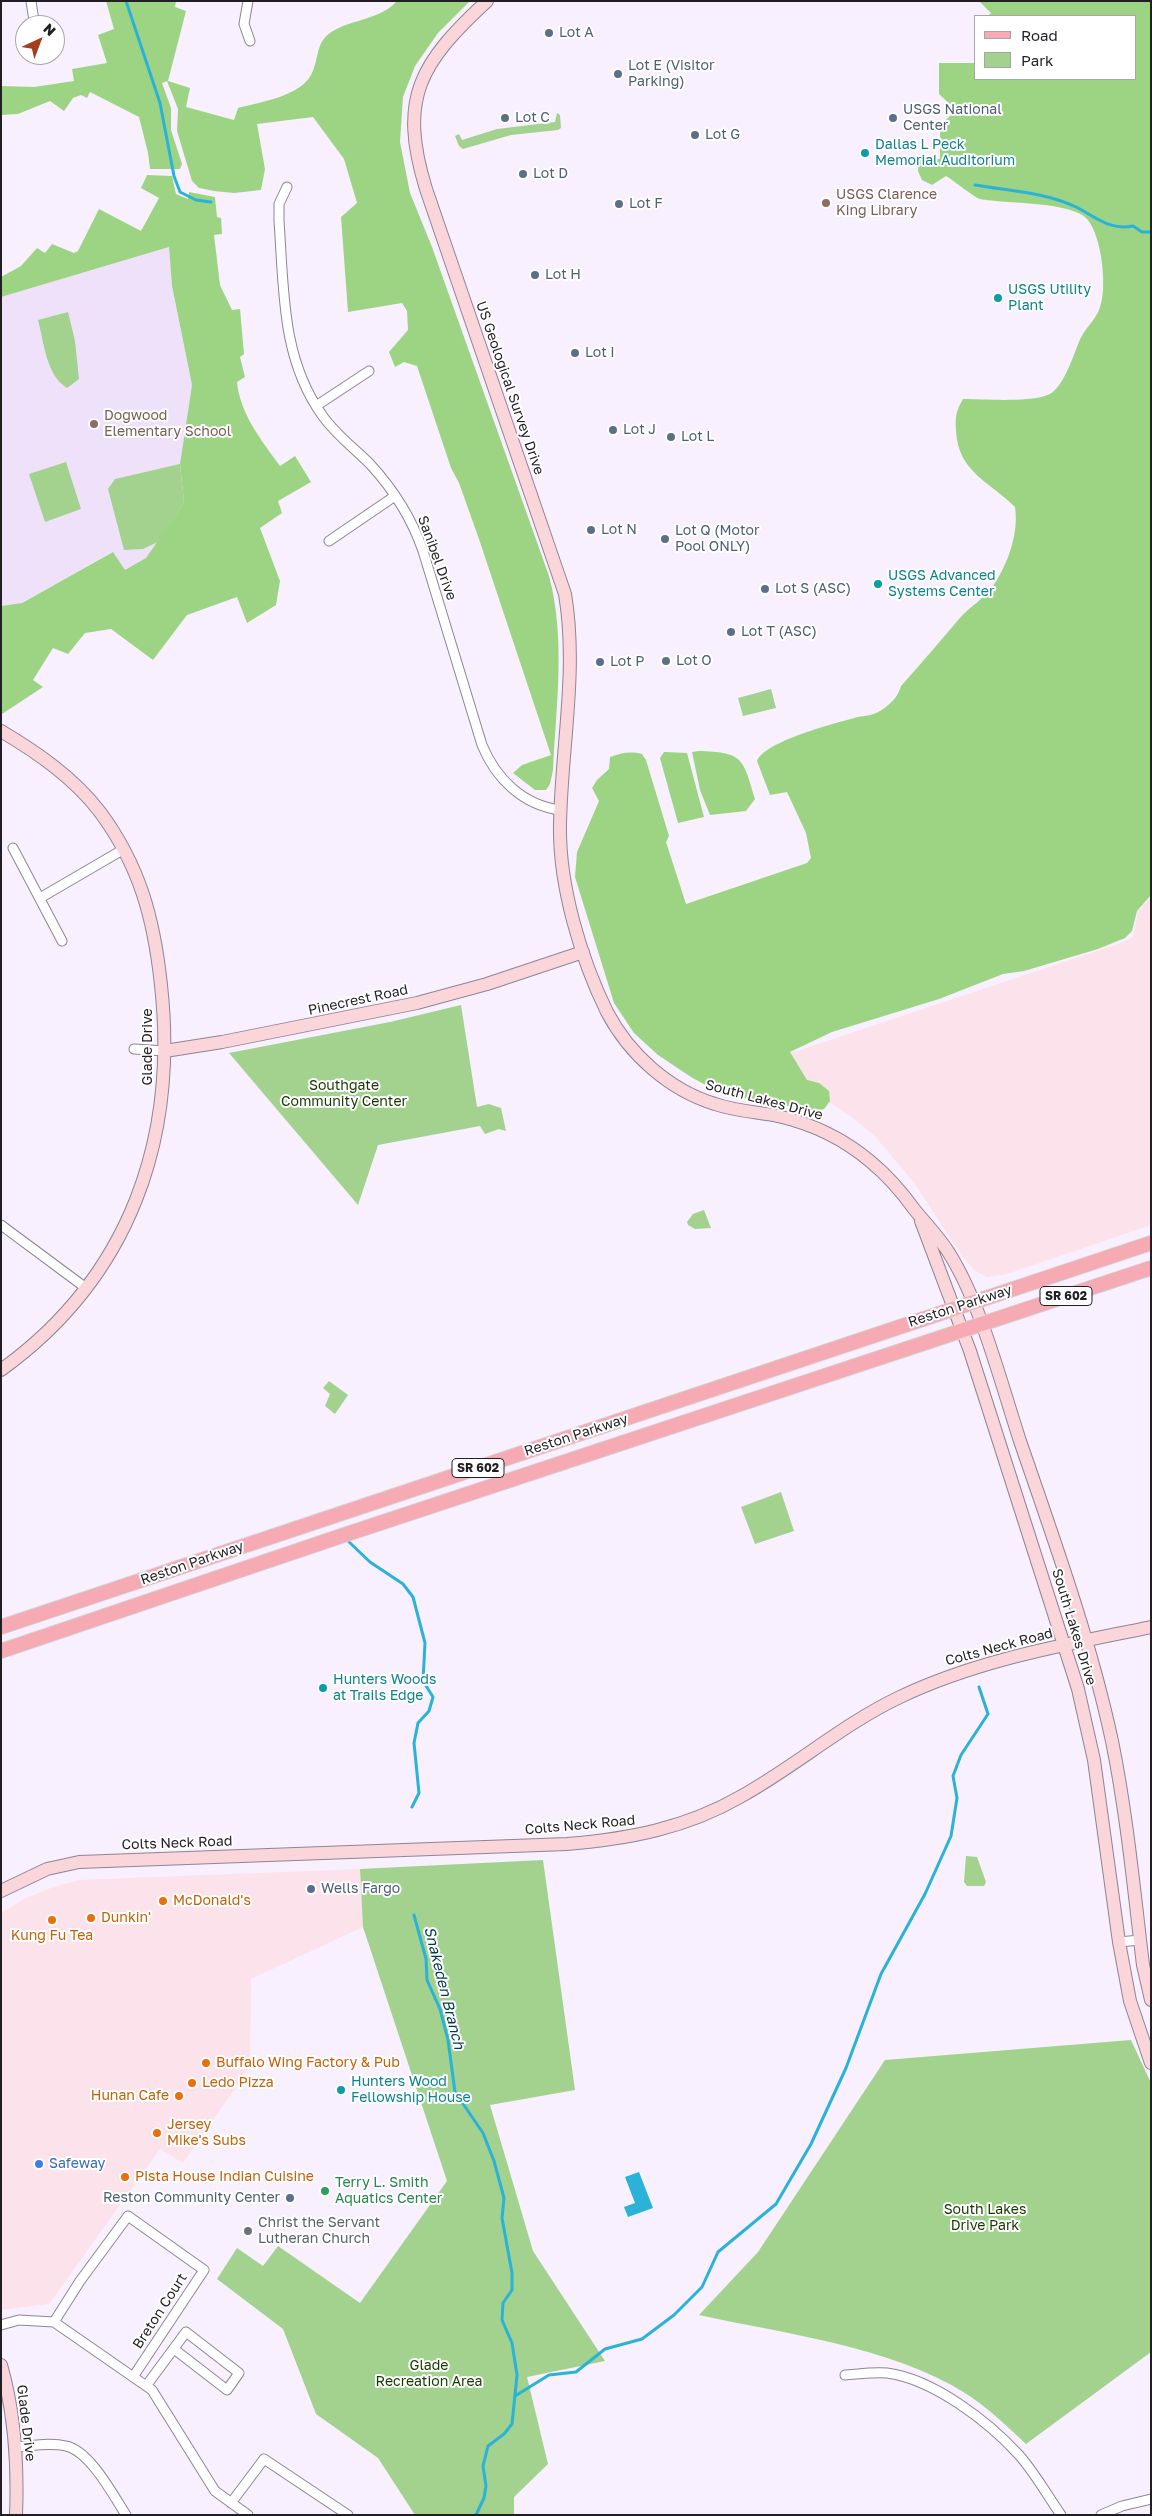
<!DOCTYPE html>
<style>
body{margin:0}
#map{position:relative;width:1152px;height:2516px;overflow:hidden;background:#f8f0fe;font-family:"Golos Text",sans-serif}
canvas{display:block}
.frame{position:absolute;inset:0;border:2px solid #211e24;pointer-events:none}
.legend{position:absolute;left:974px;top:15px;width:162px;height:65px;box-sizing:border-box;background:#fff;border:1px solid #a6a5a7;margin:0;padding:6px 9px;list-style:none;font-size:15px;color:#211e24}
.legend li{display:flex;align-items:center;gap:10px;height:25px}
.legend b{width:25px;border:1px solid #a6a5a7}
.north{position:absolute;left:15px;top:15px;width:50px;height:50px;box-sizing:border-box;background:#fff;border:1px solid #a6a5a7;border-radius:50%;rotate:43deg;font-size:14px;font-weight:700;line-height:20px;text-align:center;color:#211e24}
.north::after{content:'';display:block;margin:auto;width:18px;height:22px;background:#a53e1f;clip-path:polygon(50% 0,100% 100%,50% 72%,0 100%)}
</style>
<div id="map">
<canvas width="1152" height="2516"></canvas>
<div class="frame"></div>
<ul class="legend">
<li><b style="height:6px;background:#f5aab4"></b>Road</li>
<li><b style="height:14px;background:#a2d28e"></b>Park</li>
</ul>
<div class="north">N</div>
</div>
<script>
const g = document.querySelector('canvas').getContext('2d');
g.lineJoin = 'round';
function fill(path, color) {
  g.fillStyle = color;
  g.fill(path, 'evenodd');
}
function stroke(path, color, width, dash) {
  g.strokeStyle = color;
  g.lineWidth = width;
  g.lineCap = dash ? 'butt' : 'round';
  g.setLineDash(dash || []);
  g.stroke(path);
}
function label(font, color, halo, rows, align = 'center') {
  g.font = font + ' "Golos Text",sans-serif';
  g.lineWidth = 4;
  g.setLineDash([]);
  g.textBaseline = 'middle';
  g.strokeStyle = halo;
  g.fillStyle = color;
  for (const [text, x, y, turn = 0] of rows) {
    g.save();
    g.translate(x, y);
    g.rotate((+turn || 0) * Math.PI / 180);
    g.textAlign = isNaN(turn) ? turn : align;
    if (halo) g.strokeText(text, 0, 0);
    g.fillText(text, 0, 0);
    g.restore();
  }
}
const commercial = new Path2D(`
 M1151,897V1225L1007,1274L987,1277L975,1271L962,1256L915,1184L874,1135L853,1118L803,1085L791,1053L1121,943L1133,937L1138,912Z
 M360,1869L363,1927L251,1979L250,2067L183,2163L160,2149L49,2304L1,2310V1913L24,1899L48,1889L79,1880Z`);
const built = new Path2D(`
 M169,247L172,286L192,385L180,464L184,503L146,558L125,571L112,552L21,603L1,606V297Z`);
const green = new Path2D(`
 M557,113L560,115L561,128L558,130L511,135L463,149L459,146L455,136L459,134L462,140L497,129L555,122Z
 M68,312L75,341L79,379L67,388C46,375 44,342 38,320Z
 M66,462L81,509L45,522L29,474Z
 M180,464L184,503L158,542L143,549L124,550L108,489L115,479Z
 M771,689L776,708L743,716L738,698Z
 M461,1005L477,1107L489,1104L501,1108L506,1131L499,1129L485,1134L480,1126L378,1145L358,1205L229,1053L390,1022Z
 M704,1210L711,1228L695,1229L688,1225L687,1222L693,1214Z
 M329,1381L348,1395L335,1414L325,1406L330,1394L323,1388Z
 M781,1492L794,1531L755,1544L741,1507Z
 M966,1856L977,1857L986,1882L984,1886H967L964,1882Z
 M543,1860L575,2090L490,2105L533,2251L605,2361L527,2377L548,2464L514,2497V2515H415L378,2458L316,2414L283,2329L217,2279L237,2248L263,2266L278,2246L360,2303L447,2181L363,1927L360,1869Z
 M1131,2040L1151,2083V2352L1026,2444C1007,2426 987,2407 965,2393C890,2346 785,2334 699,2315L758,2252L885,2060Z`);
const forest = new Path2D(`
 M106,1H176L175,7L186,11L168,81L190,88L186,107L234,120L238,108C261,102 302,96 312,73C317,63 317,48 323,40C338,19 378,23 397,1H470L438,33L415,66L403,97L400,142L410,193L432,247L549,576C566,639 556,705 553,770L550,784L546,790H535L513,773L522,765L551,755L479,539L459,483L451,468L417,366L404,362L395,367L389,352L408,330L407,311L402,303L348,312L341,217L357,203L344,159L313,117L257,124L265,169L261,190L234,193L214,191L199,188L192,181L177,131L178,109L167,81L162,83L171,108V130L182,164L180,169H150L148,153L139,117L90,92L87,98L81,95L73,98L64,111L50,101L18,114L1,115V86L34,87L74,81L72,69L107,63L98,35L114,29Z
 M979,1H1151V895L1137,911L1132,931L1125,938L1098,949L1024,971L1003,974L939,999L832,1032L790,1052L807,1080L819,1083L829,1091L830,1101L824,1109L815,1111L722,1094L691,1077L658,1055L634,1033L614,1003L575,877L577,852L599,801L592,788L597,780L609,769L610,757C621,753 630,751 642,754L646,760L669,836L666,842L686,904L807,863L811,858L806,833L787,792L770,795L757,761C765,741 836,723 858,717C864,716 874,715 880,711C890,705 898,697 901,686C921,664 940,641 959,619C969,607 984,599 993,586C1008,564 1019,533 1015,507C990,482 958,472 956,431C955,417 956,411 963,399C984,399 1032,403 1050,394C1064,386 1073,356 1079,342C1083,330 1094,322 1099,310C1108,290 1102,236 1087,219C1071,201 1005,204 980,199C975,198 953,180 946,176L932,185L922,180L918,171L919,159H940V126L956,110L939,94V63H975L976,28V79H1136V16H988L991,13Z
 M147,175L172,176L176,194L188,199L189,192L215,197L217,217L221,218L222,234L214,235L220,285L232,310L240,309L244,354L240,357L245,377L237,382C240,414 262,441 280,466L295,456L311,482L278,501L282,513L260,528L280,581L276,605L247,623L237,597L187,615L153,660L111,629L85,633L68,654L53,648L33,680L43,687L2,714L1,606L22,603L113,552L125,570L146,558L184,503L180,464L192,385L172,286L169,247L1,297V277L21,266L37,248L45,253L52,244L74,253L78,251L99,209L141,231L159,198L141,188Z
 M698,751C743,752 743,758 755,799L746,811L710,815L700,790L692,752Z
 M664,752L687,753L704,817L678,823L660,758Z`);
const water = new Path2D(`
 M639,2172L653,2208L628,2217L624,2207L635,2203L625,2177Z`);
const stream = new Path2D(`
 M126,1L160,103L174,176L180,192L196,200L211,202
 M975,185C1009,191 1045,192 1076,207C1096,217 1110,231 1133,226L1142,232H1151
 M347,1540L370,1562L403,1584L413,1597L425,1643L423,1681L433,1697L429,1711L418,1723L414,1743L419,1793L412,1807
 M414,1915L426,1959L427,1980L440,2009L448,2040L455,2092L483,2133L494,2161L504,2198L502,2218L512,2273V2290L503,2303L502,2320L512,2343L517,2375L512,2424L504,2434L488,2446L483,2466L486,2486L484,2498L476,2515
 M515,2396L549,2375L576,2372L605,2349L642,2339L674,2315L702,2287L718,2252L776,2204L811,2144L846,2068L881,1974L925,1894L951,1836L957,1798L953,1776L961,1755L988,1714L979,1687`);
const street = new Path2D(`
 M31,1L34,21
 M248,1L244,24L250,41
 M287,187L279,204V221C284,288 281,358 322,415C335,434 354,448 370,464C393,489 412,519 423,551L482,745C496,779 523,805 560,810
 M316,406L369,371
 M329,541L395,496
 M13,848L62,941
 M40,898L124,849
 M134,1049L165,1051
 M1,1225L86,1288
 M1119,1942L1140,1940
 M54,2322L80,2281L128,2216L204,2270L133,2377
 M1,2325L19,2320L54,2322L152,2390L215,2491L248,2515
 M845,2375C859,2374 873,2372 887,2373C933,2379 988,2421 1019,2455C1035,2473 1047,2495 1061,2515
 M146,2386L186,2332L239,2373L227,2390L174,2349
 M16,2447C32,2446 50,2442 66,2446C90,2451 113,2495 126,2515
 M231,2503L264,2459L348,2515
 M1101,2515L1122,2506L1151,2499`);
const secondary = new Path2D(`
 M487,1C420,63 398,98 426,189L565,594C578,671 561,749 560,826C559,886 581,959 607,1012C629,1054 669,1090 715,1104C735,1111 757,1112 778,1116C813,1124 844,1139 871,1162C888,1176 901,1191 914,1209C926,1224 939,1237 949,1253C981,1304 1001,1383 1020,1441C1054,1540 1090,1639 1112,1741C1127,1815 1134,1890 1143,1965L1151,2000
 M1,731C38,753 74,778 100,812C140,866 154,919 161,985C178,1139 130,1277 1,1370
 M165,1051L222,1042L417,1003L487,984L583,952
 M921,1221L970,1351L1078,1689L1094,1760L1119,1942L1130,2001L1151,2063
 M1,1891L47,1869L79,1862L567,1844C629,1839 686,1828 740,1797C796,1766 843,1724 900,1697C980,1659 1065,1645 1151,1627
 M1,2365C15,2414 18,2464 16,2515`);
const primary = new Path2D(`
 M1,1627L1151,1243
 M1,1651L341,1536L1151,1268`);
const markers = [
 [549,33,5,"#5c6f8a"],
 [618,74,5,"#5c6f8a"],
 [505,118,5,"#5c6f8a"],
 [893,118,5,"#5c6f8a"],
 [695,135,5,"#5c6f8a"],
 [865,153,5,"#0f9aa8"],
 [523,174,5,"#5c6f8a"],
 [826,203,5,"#8d6e63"],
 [619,204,5,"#5c6f8a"],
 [535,275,5,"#5c6f8a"],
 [998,298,5,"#0f9aa8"],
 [575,353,5,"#5c6f8a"],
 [94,424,5,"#8d6e63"],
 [613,430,5,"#5c6f8a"],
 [671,437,5,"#5c6f8a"],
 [591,530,5,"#5c6f8a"],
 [665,539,5,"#5c6f8a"],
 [878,584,5,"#0f9aa8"],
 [765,589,5,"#5c6f8a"],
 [731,632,5,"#5c6f8a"],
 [666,661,5,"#5c6f8a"],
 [600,662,5,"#5c6f8a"],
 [323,1688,5,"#0f9aa8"],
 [311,1889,5,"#5c6f8a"],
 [163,1901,5,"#e8710a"],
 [91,1918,5,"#e8710a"],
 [52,1920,5,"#e8710a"],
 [206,2063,5,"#e8710a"],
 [192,2083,5,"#e8710a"],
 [341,2090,5,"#0f9aa8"],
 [179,2096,5,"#e8710a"],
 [157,2133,5,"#e8710a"],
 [39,2164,5,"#3f7fe0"],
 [125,2177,5,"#e8710a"],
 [325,2191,5,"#2e9e5b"],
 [290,2198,5,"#5c6f8a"],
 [248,2231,5,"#6b7280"]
];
const shields = [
 [1066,1296,52],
 [478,1468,52]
];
const shieldNames = [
 ["SR 602",1066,1296],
 ["SR 602",478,1468]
];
const serviceNames = [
 ["Lot A",559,33],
 ["Lot E (Visitor",628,66],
 ["Parking)",628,82],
 ["USGS National",903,110],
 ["Center",903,126],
 ["Lot C",515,118],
 ["Lot G",705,135],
 ["Lot D",533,174],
 ["Lot F",629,204],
 ["Lot H",545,275],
 ["Lot I",585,353],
 ["Lot J",623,430],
 ["Lot L",681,437],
 ["Lot N",601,530],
 ["Lot Q (Motor",675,531],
 ["Pool ONLY)",675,547],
 ["Lot S (ASC)",775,589],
 ["Lot T (ASC)",741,632],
 ["Lot O",676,661],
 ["Lot P",610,662],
 ["Wells Fargo",321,1889],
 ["Reston Community Center",280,2198,"right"]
];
const cultureNames = [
 ["Dallas L Peck",875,145],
 ["Memorial Auditorium",875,161],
 ["USGS Utility",1008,290],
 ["Plant",1008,306],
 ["USGS Advanced",888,576],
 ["Systems Center",888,592],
 ["Hunters Woods",333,1680],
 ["at Trails Edge",333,1696],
 ["Hunters Wood",351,2082],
 ["Fellowship House",351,2098]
];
const educationNames = [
 ["USGS Clarence",836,195],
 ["King Library",836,211],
 ["Dogwood",104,416],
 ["Elementary School",104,432]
];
const streetNames = [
 ["US Geological Survey Drive",510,388,71],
 ["Sanibel Drive",437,558,70],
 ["Pinecrest Road",358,1000,-12],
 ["Glade Drive",148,1047,-90],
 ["South Lakes Drive",764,1100,15],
 ["Reston Parkway",960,1306,-18],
 ["Reston Parkway",576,1435,-18],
 ["Reston Parkway",192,1563,-19],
 ["South Lakes Drive",1074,1627,73],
 ["Colts Neck Road",999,1647,-15],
 ["Colts Neck Road",580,1825,-5],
 ["Colts Neck Road",177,1843,-2],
 ["Breton Court",160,2311,-57],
 ["Glade Drive",26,2423,83]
];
const parkNames = [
 ["Southgate",344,1086],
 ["Community Center",344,1102],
 ["South Lakes",985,2210],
 ["Drive Park",985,2226],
 ["Glade",429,2366],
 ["Recreation Area",429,2382]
];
const foodNames = [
 ["McDonald's",173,1901],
 ["Dunkin'",101,1918],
 ["Kung Fu Tea",52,1936,"center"],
 ["Buffalo Wing Factory & Pub",216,2063],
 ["Ledo Pizza",202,2083],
 ["Hunan Cafe",169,2096,"right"],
 ["Jersey",167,2125],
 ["Mike's Subs",167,2141],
 ["Pista House Indian Cuisine",135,2177]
];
const shopNames = [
 ["Safeway",49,2164]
];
const leisureNames = [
 ["Terry L. Smith",335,2183],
 ["Aquatics Center",335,2199]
];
const worshipNames = [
 ["Christ the Servant",258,2223],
 ["Lutheran Church",258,2239]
];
const waterNames = [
 ["Snakeden Branch",444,1988,76]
];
fill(commercial, '#fce2ea');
fill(built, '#efe1f9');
fill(green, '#a2d28e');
fill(forest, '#9cd484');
fill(water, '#2ab2d8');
stroke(stream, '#2ab2d8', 3);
stroke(street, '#8e8594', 11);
stroke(secondary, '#8e8594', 14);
stroke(primary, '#d3d2d3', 16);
stroke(street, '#fff', 9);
stroke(secondary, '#fad5da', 12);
stroke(primary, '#f5aab4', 14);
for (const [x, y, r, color] of markers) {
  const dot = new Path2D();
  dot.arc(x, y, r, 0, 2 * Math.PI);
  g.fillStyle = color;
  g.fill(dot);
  stroke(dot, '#fff', 2);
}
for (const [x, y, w] of shields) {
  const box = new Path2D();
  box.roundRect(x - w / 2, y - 9.5, w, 19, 4);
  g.fillStyle = '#fff';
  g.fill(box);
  stroke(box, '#211e24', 1);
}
label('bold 12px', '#211e24', null, shieldNames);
label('14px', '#4e5e75', '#fff', serviceNames, 'left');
label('14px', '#0d838f', '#fff', cultureNames, 'left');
label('14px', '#785e54', '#fff', educationNames, 'left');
label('14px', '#211e24', '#fff', streetNames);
label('14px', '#153800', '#fff', parkNames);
label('14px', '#c56008', '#fff', foodNames, 'left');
label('14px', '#366cbe', '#fff', shopNames, 'left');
label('14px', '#27864d', '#fff', leisureNames, 'left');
label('14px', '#5b616d', '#fff', worshipNames, 'left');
label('italic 15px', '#003b4a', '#fff', waterNames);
</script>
